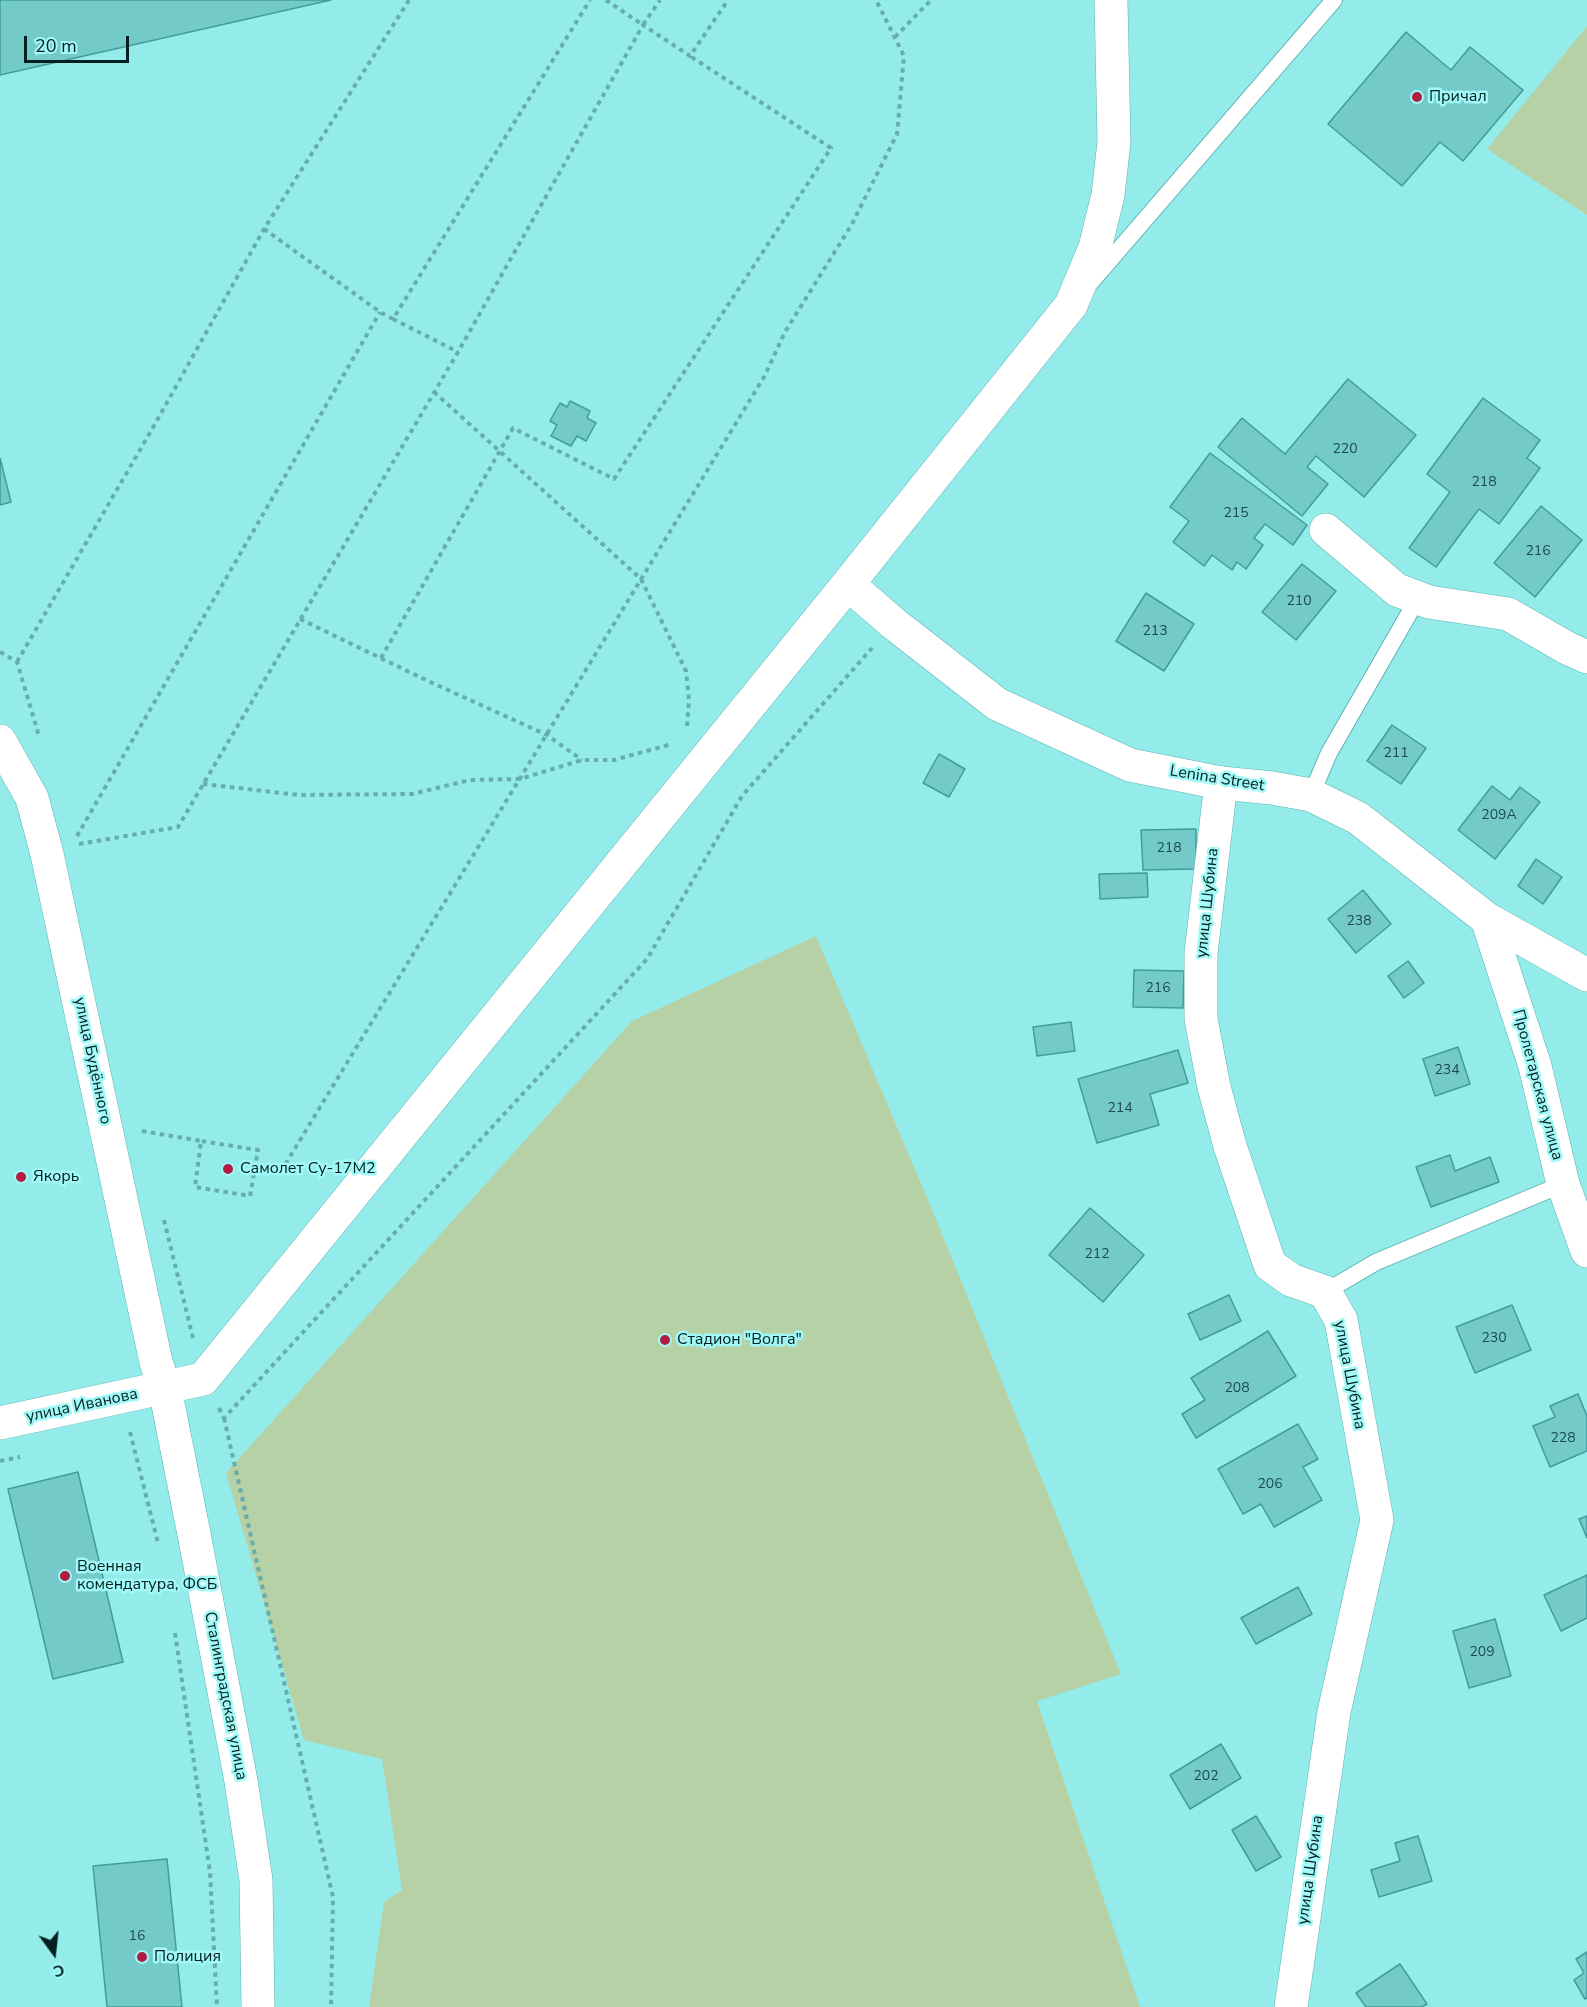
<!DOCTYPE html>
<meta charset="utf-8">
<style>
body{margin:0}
#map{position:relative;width:1587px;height:2007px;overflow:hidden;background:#94ecea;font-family:"Nunito Sans",sans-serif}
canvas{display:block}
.north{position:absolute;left:24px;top:1923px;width:60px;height:60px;-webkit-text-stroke:4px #a1f9f7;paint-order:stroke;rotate:165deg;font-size:16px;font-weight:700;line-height:24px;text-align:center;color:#031f1f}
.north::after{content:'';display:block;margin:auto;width:21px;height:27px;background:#031f1f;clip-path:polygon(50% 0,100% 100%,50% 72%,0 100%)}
.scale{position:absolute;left:24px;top:36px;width:105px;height:27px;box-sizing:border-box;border:3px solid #031f1f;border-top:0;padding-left:8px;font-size:18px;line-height:21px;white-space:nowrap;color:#031f1f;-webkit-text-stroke:4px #a1f9f7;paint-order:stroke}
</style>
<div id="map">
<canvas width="1587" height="2007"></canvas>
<div class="north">С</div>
<div class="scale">20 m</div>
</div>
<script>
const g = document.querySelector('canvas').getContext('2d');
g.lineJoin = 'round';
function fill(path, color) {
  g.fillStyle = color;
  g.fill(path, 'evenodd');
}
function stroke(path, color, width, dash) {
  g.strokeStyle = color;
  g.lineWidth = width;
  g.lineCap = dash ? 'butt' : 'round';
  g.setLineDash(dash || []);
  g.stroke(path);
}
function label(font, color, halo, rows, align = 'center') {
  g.font = font + ' "Nunito Sans",sans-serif';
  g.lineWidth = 5;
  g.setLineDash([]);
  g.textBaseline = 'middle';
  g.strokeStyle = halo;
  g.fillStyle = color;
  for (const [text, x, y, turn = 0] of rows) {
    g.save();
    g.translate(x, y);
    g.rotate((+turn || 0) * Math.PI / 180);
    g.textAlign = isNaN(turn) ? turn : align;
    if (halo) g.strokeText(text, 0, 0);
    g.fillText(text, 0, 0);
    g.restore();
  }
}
const green = new Path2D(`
 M1587,26V215L1487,149Z
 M816,936L931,1207L1121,1674L1037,1701L1140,2007H369L384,1902L402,1890L382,1759L304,1740L226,1473L632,1021Z`);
const building = new Path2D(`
 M0,0H331L0,75Z
 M1406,32L1451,70L1470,47L1523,90L1463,161L1440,142L1402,186L1328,124Z
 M1348,379L1416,435L1364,497L1316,456L1307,467L1328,484L1302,516L1218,447L1242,418L1285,454Z
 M1483,398L1540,440L1527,458L1540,468L1499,524L1479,509L1436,567L1409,548L1450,492L1427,474Z
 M570,401L590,411L587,418L596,423L586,441L577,436L571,446L551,436L557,425L550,421L560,403L567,407Z
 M1210,453L1307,525L1293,545L1265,524L1254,538L1263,545L1246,569L1237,562L1232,570L1212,555L1204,566L1173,542L1189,521L1170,507Z
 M0,458L11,502L0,505Z
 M1541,506L1582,540L1535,597L1494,563Z
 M1302,564L1336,591L1296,640L1262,612Z
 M1146,593L1194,624L1164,671L1116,641Z
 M1392,725L1426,748L1401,784L1367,761Z
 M939,754L965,769L949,797L923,783Z
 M1492,786L1510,800L1520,787L1540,802L1495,859L1458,830Z
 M1196,829V869L1143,870L1141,830Z
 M1536,859L1562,877L1543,904L1518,886Z
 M1147,873L1148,897L1100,899L1099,874Z
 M1363,890L1391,924L1356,953L1328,919Z
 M1408,961L1424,983L1404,998L1388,976Z
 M1134,970L1184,971L1183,1008L1133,1007Z
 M1071,1022L1075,1051L1037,1056L1033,1027Z
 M1458,1047L1470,1084L1435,1096L1423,1059Z
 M1178,1050L1188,1083L1150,1094L1159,1125L1097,1143L1078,1079Z
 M1450,1155L1455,1171L1490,1157L1499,1182L1431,1207L1416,1167Z
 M1090,1208L1144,1255L1103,1302L1049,1255Z
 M1229,1295L1241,1321L1200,1340L1188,1314Z
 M1512,1305L1531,1350L1475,1373L1456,1327Z
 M1268,1331L1296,1376L1196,1438L1182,1414L1205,1400L1191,1378Z
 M1578,1394L1587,1416V1451L1550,1467L1533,1426L1555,1417L1550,1406Z
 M1298,1424L1318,1459L1303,1467L1322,1500L1274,1527L1261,1504L1243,1514L1218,1469Z
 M78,1472L123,1662L53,1679L8,1489Z
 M1587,1516V1538L1579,1519Z
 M1587,1575V1618L1561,1631L1544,1595Z
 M1298,1587L1312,1614L1256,1644L1241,1618Z
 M1495,1619L1511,1676L1469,1688L1453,1631Z
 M1221,1744L1241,1778L1190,1809L1170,1775Z
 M1256,1816L1281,1857L1256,1871L1232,1830Z
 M1418,1836L1432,1881L1379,1897L1371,1870L1400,1861L1395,1843Z
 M167,1859L182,2007H107L93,1866Z
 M1587,1952V1998L1585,1999L1574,1980L1584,1973L1576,1959Z
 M1400,1964L1427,2004L1422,2007H1366L1356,1993Z`);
const path = new Path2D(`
 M606,0L643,25L660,0
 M895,37L931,0
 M264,229L380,312L393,319L590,0
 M393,319L458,352
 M434,392L641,579L686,671L689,700L687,726
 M300,619L428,681L547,735L582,760
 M0,652L17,662L39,736
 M381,658L513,428L614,479L831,148L690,56
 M17,662L155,424L264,229L409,0
 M203,784L299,795L412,794L470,780L520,779L582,760H614L672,744
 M77,836L380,312
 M79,844L178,827L458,352L643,25L690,56L728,0
 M142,1131L201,1141L195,1187L250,1196L258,1150L201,1141
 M255,1168L280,1173L764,377L785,332L852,224L897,134L904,56L876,0
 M164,1220L193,1338
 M219,1408L224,1418L647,959L742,796L872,648
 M224,1418L333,1897L331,2007
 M130,1432L158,1543
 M0,1461L20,1457
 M175,1633L210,1872L217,2007`);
const lane = new Path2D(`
 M1092,281L1334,0
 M1311,795L1329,753L1418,598
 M1325,1292L1376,1262L1563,1184`);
const street = new Path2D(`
 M1326,530L1397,590L1429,602L1508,614L1567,648L1587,657
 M0,741L32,798L47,854L156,1362L165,1389L194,1534L241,1781L256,1880L258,2007
 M1221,783L1201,953V1019L1214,1087L1230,1146L1270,1265L1291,1280L1325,1292L1341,1320L1377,1520L1334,1712L1291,2007
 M1487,919L1535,1066L1563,1184L1587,1251`);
const secondary = new Path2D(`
 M848,584L893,623L997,704L1130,765L1221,783L1272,788L1311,795L1358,818L1487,919L1587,975
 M0,1423L203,1379L848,584L1071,305L1095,248L1108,195L1114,142L1111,0`);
const markers = [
 [1417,97,6,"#b01d41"],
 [228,1169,6,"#b01d41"],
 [21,1177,6,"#b01d41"],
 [665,1340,6,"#b01d41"],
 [65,1576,6,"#b01d41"],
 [142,1957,6,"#b01d41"]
];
const numberNames = [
 ["220",1345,450],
 ["218",1484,483],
 ["215",1236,514],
 ["216",1538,552],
 ["210",1299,602],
 ["213",1155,632],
 ["211",1396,754],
 ["209А",1499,816],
 ["218",1169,849],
 ["238",1359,922],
 ["216",1158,989],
 ["234",1447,1071],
 ["214",1120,1109],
 ["212",1097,1255],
 ["230",1494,1339],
 ["208",1237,1389],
 ["228",1563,1439],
 ["206",1270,1485],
 ["209",1482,1653],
 ["202",1206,1777],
 ["16",137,1937]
];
const poiNames = [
 ["Причал",1429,97],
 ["Самолет Су-17М2",240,1169],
 ["Якорь",33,1177],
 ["Стадион \"Волга\"",677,1340],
 ["Военная",77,1567],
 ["комендатура, ФСБ",77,1585],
 ["Полиция",154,1957]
];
const streetNames = [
 ["Lenina Street",1217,779,9],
 ["улица Шубина",1208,903,-84],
 ["улица Будённого",92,1061,78],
 ["Пролетарская улица",1537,1085,75],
 ["улица Шубина",1349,1375,79],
 ["улица Иванова",82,1406,-12],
 ["Сталинградская улица",225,1696,79],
 ["улица Шубина",1311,1870,-82]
];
fill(green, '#b6d1a6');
fill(building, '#73cac9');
stroke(building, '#429c9b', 1.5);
stroke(lane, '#5bb3b2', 18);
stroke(street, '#5bb3b2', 34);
stroke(secondary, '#5bb3b2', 34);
stroke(path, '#67adac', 4, [4.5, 4.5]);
stroke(lane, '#fff', 16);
stroke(street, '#fff', 33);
stroke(secondary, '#fff', 33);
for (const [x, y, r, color] of markers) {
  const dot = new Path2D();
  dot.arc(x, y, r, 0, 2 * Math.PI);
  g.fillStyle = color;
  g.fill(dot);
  stroke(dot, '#a1f9f7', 2);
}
label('14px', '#1f4a4a', null, numberNames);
label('16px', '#031f1f', '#a1f9f7', poiNames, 'left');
label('16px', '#031f1f', '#a1f9f7', streetNames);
</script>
